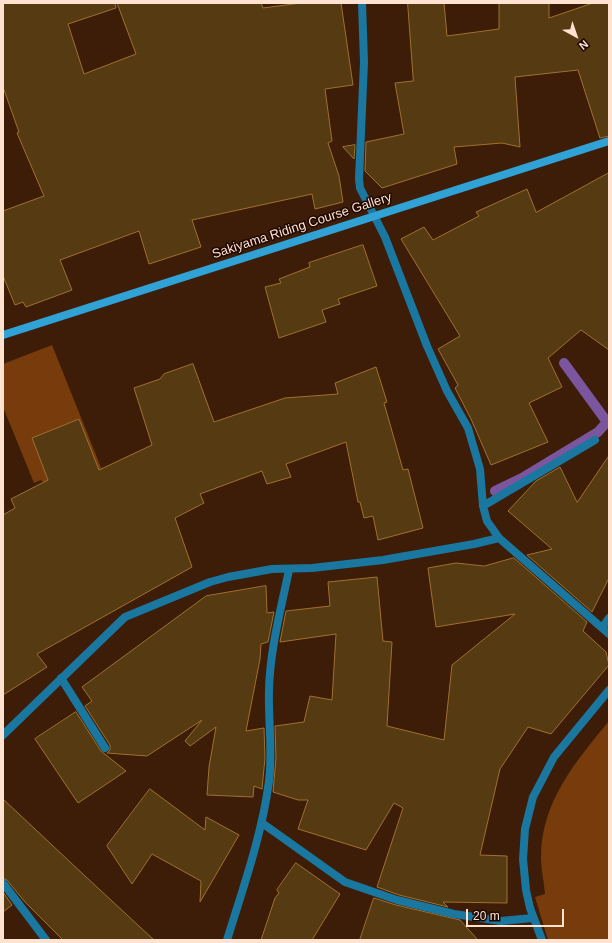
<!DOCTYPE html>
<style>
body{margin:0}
#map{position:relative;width:612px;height:943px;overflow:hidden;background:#3d1d07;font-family:Helvetica,sans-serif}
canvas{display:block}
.frame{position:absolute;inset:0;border:4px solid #ffe2d0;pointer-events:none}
.north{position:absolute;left:556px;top:16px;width:40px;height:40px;-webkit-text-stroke:3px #1f0800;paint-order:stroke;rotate:140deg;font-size:11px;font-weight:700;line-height:16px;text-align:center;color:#ffe2d0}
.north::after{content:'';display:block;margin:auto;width:14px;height:18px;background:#ffe2d0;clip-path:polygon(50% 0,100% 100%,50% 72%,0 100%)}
.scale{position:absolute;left:466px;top:909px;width:98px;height:18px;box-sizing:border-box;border:2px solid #ffe2d0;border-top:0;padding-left:5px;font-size:12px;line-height:14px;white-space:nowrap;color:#ffe2d0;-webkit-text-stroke:3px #1f0800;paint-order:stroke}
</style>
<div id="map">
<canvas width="612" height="943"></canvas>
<div class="frame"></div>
<div class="north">N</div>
<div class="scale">20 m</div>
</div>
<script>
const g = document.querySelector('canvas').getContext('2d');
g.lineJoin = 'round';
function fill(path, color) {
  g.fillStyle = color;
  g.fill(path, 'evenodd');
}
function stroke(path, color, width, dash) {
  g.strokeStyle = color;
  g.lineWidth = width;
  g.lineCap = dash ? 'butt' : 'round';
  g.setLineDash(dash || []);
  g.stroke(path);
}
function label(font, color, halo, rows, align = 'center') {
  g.font = font + ' Helvetica,sans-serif';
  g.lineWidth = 3;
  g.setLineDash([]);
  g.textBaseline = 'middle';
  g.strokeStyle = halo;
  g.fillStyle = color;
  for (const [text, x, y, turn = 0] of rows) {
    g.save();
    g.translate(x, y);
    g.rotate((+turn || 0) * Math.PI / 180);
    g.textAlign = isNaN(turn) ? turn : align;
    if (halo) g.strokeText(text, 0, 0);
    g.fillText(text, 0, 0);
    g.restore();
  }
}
const green = new Path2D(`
 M52,345L102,470L49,491L41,480L34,483L3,407V364Z
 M609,721V940H548L535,897L545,894C544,882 541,869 541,857C541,802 576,761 609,721Z`);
const stream = new Path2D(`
 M495,491L522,478L598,432L607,422L564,363`);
const building = new Path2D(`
 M3,3H115L116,8L68,24L84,74L136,54L117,3H261L263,8L301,3H341L353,85L325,89L332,141L328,143L339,176L343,202L315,209L312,194L192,220L201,247L149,264L139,231L60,260L72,290L26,307L23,302L15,305L3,276V211L44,196L17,133L19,132L3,87Z
 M408,3H444L447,36L499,29V3H549V18L593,3H609V136L600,138L578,70L515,77L520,147L502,143L454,147L457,164L382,188L365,171L366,142L404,134L395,83L413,81Z
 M355,145L354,159L343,147Z
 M609,173V350L581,330L548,358L562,387L529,403L548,442L491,465L471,419L455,388L458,385L438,349L460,336L401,239L424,227L433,240L479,216L476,212L527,189L536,212Z
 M363,245L377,286L338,299L340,304L322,310L326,322L279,338L265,287L281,283L279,279L310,267L309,263Z
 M193,364L214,422L285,398L338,394L335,383L376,367L387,402L384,403L403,470L408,469L423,528L378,540L373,516L364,518L360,502H358L346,442L286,464L291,477L267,484L262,471L200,494L204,503L175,518L192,567L37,654L47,667L3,695V515L15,508L11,499L48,480L32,438L79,419L99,470L152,445L134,388L160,379L164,374Z
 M609,456V578L592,612L527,555L552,549L508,511L536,481L560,467L577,502Z
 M514,558L587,622L583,631L606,652L609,665L551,734L528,727L500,769L480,855L507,856V903L443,902L448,907L399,895L377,887L403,808L394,803L366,850L298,829L308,800H298L273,792L276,758L275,726L304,722L310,696L332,700L336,634L280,642L286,611L330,606L328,582L377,577L383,641L392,642L387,726L444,740L452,665L515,614L436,627L428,568L456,563L484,566Z
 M266,586L267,613L274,612L268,642L261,644L260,659L246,731L264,728L265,758L262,789L254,786L253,797L207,795L209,767L216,727L190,746L185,741L202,720L147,756L107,753L110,750V745L85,706L92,701L82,687L206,596Z
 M76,712L101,751L126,771L78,803L35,739Z
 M150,789L205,830L206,817L239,835L200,902L201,881L152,854L132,884L107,846Z
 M3,799L85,876L154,940H63L25,902L7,880L3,878Z
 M296,863L340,894L312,940H261L275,898L279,893L277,890Z
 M3,892L12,905L3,912Z
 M374,898L396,905L460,920L478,940H360Z`);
const street = new Path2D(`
 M362,3L364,62L359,179L360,188L385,237L427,346L447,391L468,428L480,469L483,506L487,521L499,538L609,634
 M483,506L595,440
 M602,628L609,618
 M61,678L105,748
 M3,735L125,617L210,582L228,577L272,569L312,568L383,560L474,544L499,538
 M262,823L345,882L397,900L454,914L501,921L533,918
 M3,883L46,940
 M227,940C243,888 262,835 269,781C273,751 268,720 269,690C270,649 281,609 289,570
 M542,940L530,908L526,890L523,859L525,829L533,797L554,757L609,690`);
const secondary = new Path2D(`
 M3,335L609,141`);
const streetNames = [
 ["Sakiyama Riding Course Gallery",302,226,-18]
];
fill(green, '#773b0c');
stroke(stream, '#7b559d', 10);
fill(building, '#553a12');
stroke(building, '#9f7131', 1);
stroke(street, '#1a779f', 8);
stroke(secondary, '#30a2d5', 8);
label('13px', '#ffe2d0', '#1f0800', streetNames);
</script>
